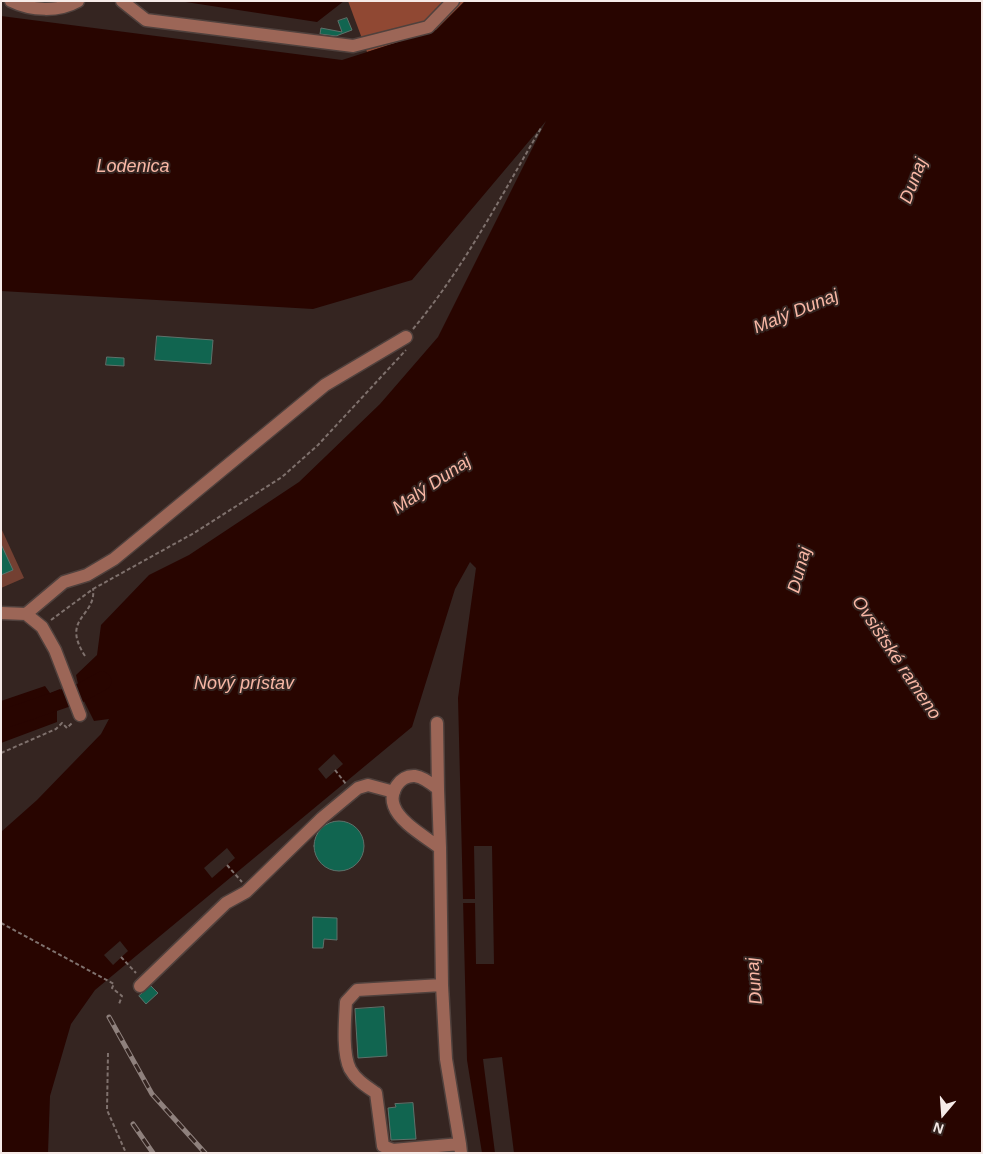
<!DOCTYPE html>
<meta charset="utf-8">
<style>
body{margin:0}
#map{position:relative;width:983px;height:1154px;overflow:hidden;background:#352521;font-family:Helvetica,sans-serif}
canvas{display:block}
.frame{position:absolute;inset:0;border:2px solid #f6ebe8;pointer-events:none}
.north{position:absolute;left:918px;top:1089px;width:50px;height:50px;-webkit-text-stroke:4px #352521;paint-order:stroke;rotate:198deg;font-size:14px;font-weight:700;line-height:20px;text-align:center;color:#f6ebe8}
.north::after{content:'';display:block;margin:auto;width:18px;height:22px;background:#f6ebe8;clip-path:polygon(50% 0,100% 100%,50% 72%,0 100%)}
</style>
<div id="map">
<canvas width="983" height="1154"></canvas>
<div class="frame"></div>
<div class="north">N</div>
</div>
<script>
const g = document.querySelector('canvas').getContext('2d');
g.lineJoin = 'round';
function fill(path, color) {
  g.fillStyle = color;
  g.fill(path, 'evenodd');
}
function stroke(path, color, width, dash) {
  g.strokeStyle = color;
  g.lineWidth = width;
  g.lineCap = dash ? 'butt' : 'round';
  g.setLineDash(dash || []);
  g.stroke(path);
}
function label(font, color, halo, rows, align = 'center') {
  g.font = font + ' Helvetica,sans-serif';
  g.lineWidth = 4;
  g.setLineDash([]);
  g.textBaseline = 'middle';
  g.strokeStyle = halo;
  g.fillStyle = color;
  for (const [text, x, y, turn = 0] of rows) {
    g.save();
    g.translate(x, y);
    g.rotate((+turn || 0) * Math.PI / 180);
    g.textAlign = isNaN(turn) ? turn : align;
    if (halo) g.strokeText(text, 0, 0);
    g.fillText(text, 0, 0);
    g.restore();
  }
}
const green = new Path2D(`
 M1,528L24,578L1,588Z`);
const forest = new Path2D(`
 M348,1H465L436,30L367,52Z`);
const water = new Path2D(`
 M179,1H344L317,22Z
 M465,1H982V1153H482L467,1060L458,698L476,568L470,562L455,589L412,727L95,990L71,1024L50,1096L48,1153H1V832L37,800L101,734L109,719L94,721L80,693L76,675L97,655L101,625L149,575L189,555L299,482L380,404L438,337L546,121L412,280L313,309L1,291V16L342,60L436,30Z
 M45,686L50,693L60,689L66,705L57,710V722L1,743V701Z`);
const pier = new Path2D(`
 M334,754L343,764L326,779L318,769Z
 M474,846H492L494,964H476L475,903H461V899H475Z
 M227,848L235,858L212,878L204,868Z
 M120,941L128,951L113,965L104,955Z
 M502,1057L514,1153H495L483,1059Z`);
const river = new Path2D(`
 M1,720L80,693L102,681`);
const building = new Path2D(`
 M347,18L352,30L336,36L320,34L321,28L342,32L338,21Z
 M157,336L213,340L211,364L155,360Z
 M107,357L124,358V366L106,365Z
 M1,544L13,570L1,575Z
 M314 846a25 25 0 1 1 50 0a25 25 0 1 1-50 0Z
 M313,917L337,918V940L324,939L323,948H313Z
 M151,986L158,993L146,1004L139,996Z
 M384,1007L387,1056L358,1058L355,1009Z
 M413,1103L416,1139L391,1140L388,1108L396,1107L395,1104Z`);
const path = new Path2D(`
 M413,329C464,268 501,196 541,128
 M51,620L93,589L194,533L282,477L318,445L406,350
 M85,656C60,617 97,617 93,588
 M1,753L56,729L62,723L67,728L73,722
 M335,770L346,784
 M227,865L242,882
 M1,923L114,984L112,988L122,996L119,1004
 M121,957L136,973
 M108,1053L107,1110L126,1153`);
const minor = new Path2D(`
 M11,1C31,11 59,12 78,1
 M122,1L146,20L353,46L428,27L453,1
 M1,613L26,614L64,582L87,575L114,559L325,385L406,337
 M26,614L42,627L55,650L80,715
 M437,723L438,789
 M440,848L438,789C432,784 423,777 415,776C399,775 389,793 394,806C400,823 426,837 440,848L442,985
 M140,986L226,903L246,892L322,818L358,788L368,785L394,792
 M460,1144L393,1150L383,1146L376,1093C366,1086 356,1080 350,1069C342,1053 345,1020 346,1002L357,990L442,985L446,1059L460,1144L461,1153`);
const rail = new Path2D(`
 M109,1017L152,1094L205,1153
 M133,1124L153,1153`);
const waterNames = [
 ["Lodenica",133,167],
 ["Dunaj",914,181,-69],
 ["Malý Dunaj",796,312,-22],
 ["Malý Dunaj",432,485,-34],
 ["Dunaj",800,570,-75],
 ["Ovsištské rameno",896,658,56],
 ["Nový prístav",244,684],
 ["Dunaj",755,981,-95]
];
fill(green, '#734032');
fill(forest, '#904833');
fill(water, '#280500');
fill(pier, '#352521');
stroke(river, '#280500', 19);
fill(building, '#116550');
stroke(building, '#5e726b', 1);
stroke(minor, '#50413d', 15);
stroke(path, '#7f716d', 2, [4, 2.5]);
stroke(minor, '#9c6657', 12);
stroke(rail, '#8f817d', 5);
stroke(rail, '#352521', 3, [9]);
label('italic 18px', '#f8b7a5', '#352521', waterNames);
</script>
